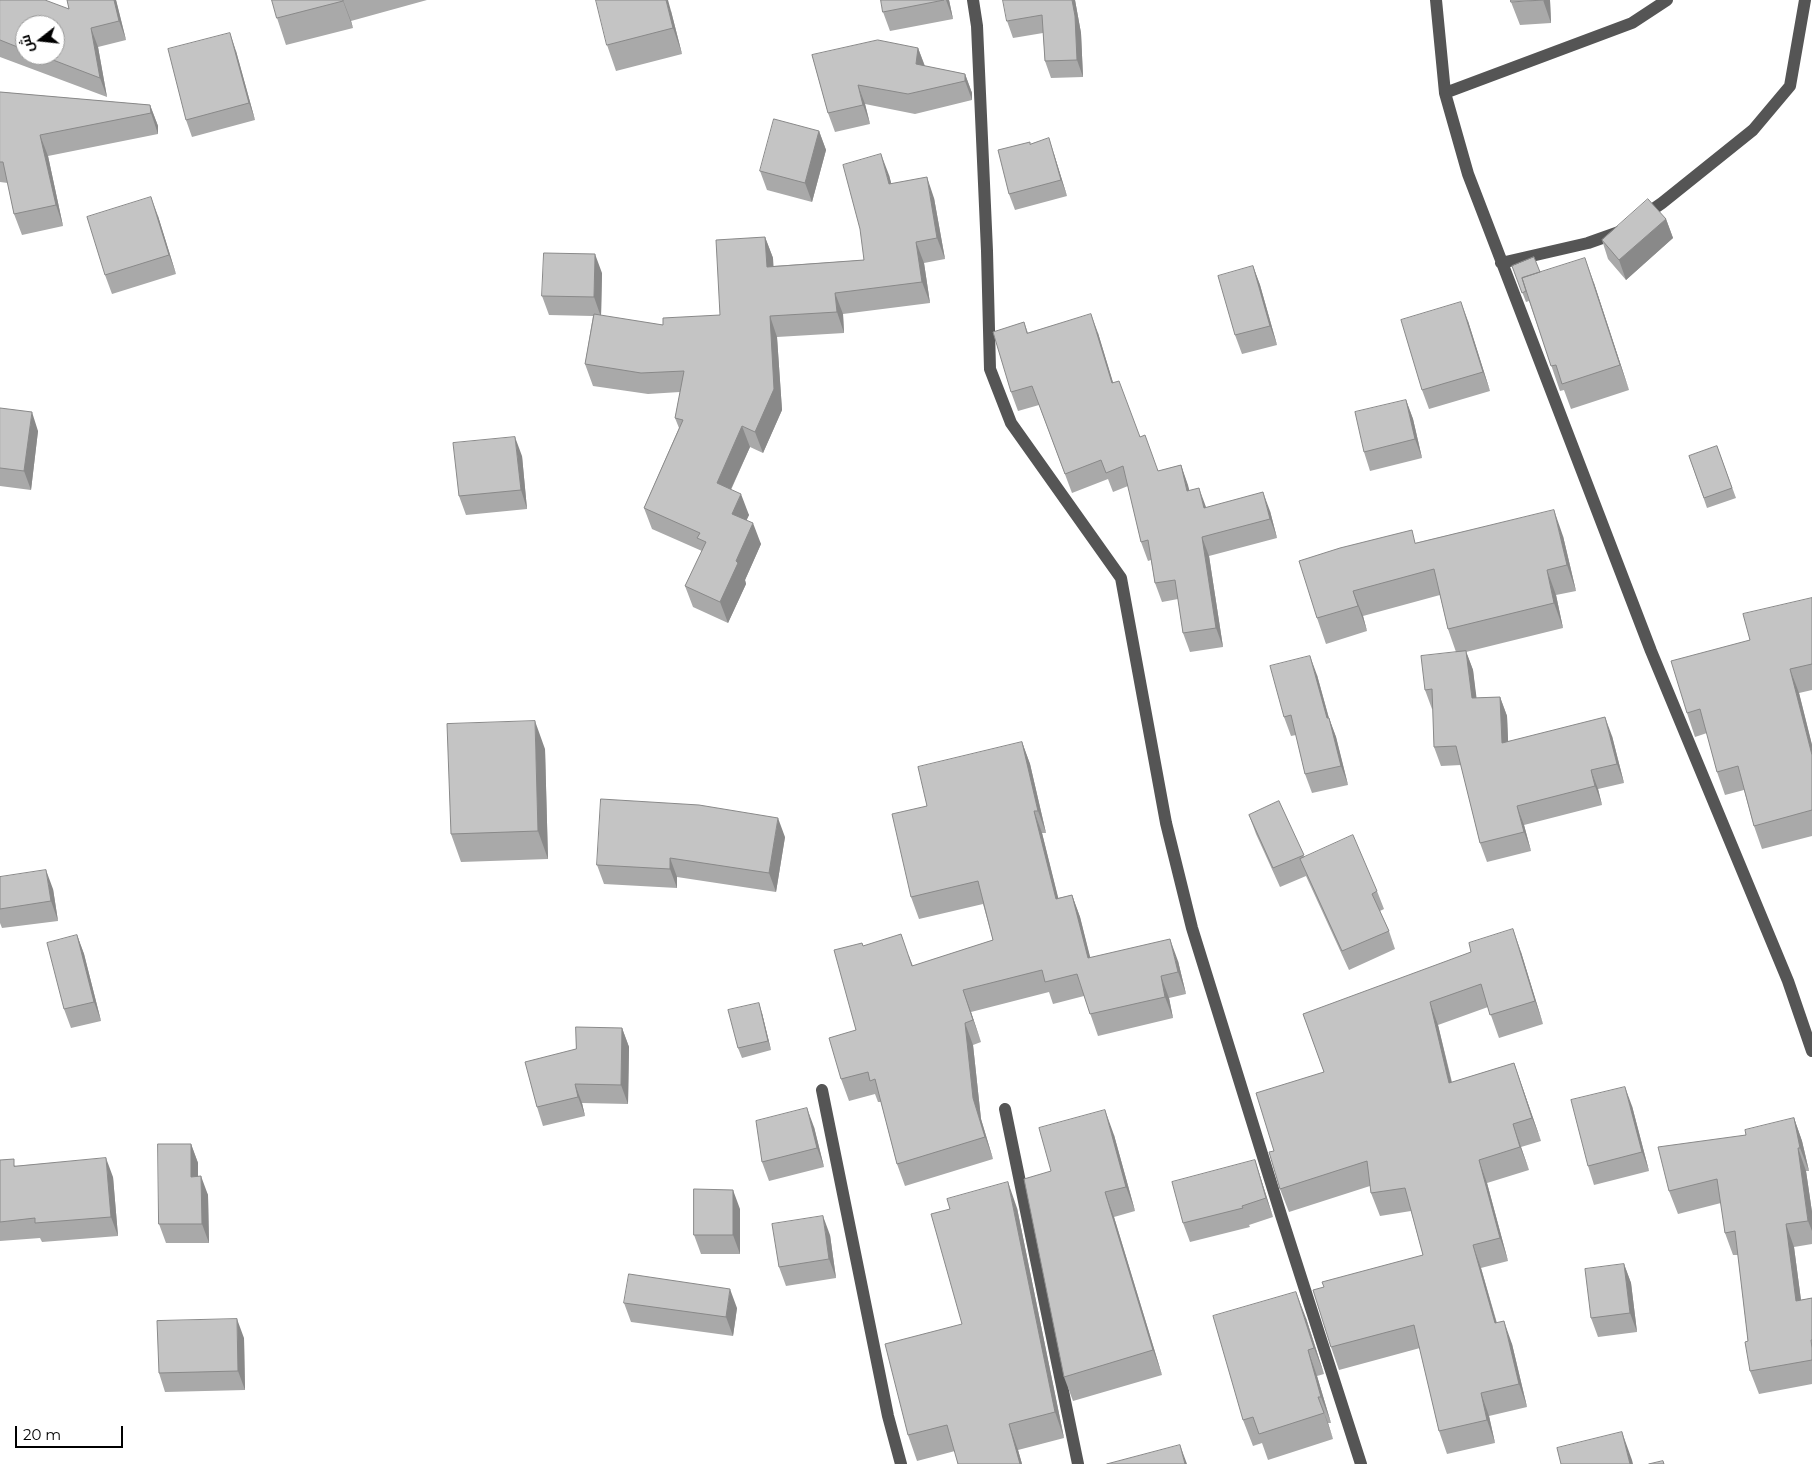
<!DOCTYPE html>
<meta charset="utf-8">
<style>
body{margin:0}
#map{position:relative;width:1812px;height:1464px;overflow:hidden;background:#fff;font-family:Montserrat,Cairo,sans-serif}
canvas{display:block}
.north{position:absolute;left:15px;top:15px;width:50px;height:50px;box-sizing:border-box;background:#fff;border:1px solid #999;border-radius:50%;rotate:254deg;font-size:14px;font-weight:700;line-height:20px;text-align:center;color:#000}
.north::after{content:'';display:block;margin:auto;width:18px;height:22px;background:#000;clip-path:polygon(50% 0,100% 100%,50% 72%,0 100%)}
.scale{position:absolute;left:15px;top:1426px;width:108px;height:22px;box-sizing:border-box;border:2px solid #000;border-top:0;padding-left:6px;font-size:15px;line-height:18px;white-space:nowrap;color:#000;-webkit-text-stroke:4px #fff;paint-order:stroke}
</style>
<div id="map">
<canvas width="1812" height="1464"></canvas>
<div class="north">ش</div>
<div class="scale">20 m</div>
</div>
<script>
const g = document.querySelector('canvas').getContext('2d');
g.lineJoin = 'round';
function stroke(path, color, width, dash) {
  g.strokeStyle = color;
  g.lineWidth = width;
  g.lineCap = dash ? 'butt' : 'round';
  g.setLineDash(dash || []);
  g.stroke(path);
}
function fill(path, color) {
  g.fillStyle = color;
  g.fill(path, 'evenodd');
}
const minor = new Path2D(`
 M973,0L977,26L987,251L990,369L1011,423L1121,578L1166,823L1192,928L1281,1215L1361,1464
 M1436,0L1445,93L1468,174L1651,651L1788,981L1812,1051
 M1445,93L1632,23L1667,0
 M1642,217L1662,203L1753,130L1790,86L1805,0
 M1501,263L1588,243L1619,232
 M822,1090L888,1416L901,1464
 M1005,1109L1078,1464`);
const wall = new Path2D(`
 M0,0L69,9L67,0H116L126,40L98,47L107,97L0,57ZM25,25L55,55H25Z
 M272,0H427L351,21L353,28L286,45L277,18Z
 M881,0H949L953,19L890,31L883,12Z
 M1075,0L1081,33L1083,77L1051,78L1045,61L1043,33L1013,38L1007,21Z
 M1550,0L1551,23L1520,25L1511,2Z
 M671,11L682,54L616,71L607,45Z
 M918,48L925,66L965,74L972,93V100L915,114L865,104L870,124L835,132L828,113L812,55Z
 M236,51L255,120L192,137L186,120Z
 M0,92L150,105L158,126V134L48,156L63,226L22,235L14,214L8,183L0,182Z
 M819,131L826,150L812,202L767,190L760,171Z
 M1054,154L1067,196L1015,210L1009,194Z
 M889,175L891,183L934,198L945,259L924,263L930,303L843,314L844,333L777,337L782,410L763,453L750,447L731,490L749,515L746,520L761,544L745,580L746,584L728,623L693,607L685,586L702,551L652,529L644,508L679,428L675,418L680,392L648,394L593,386L585,364L593,316L549,315L542,296L602,273L601,316L663,325L720,315L765,237L773,258V266L864,260Z
 M158,216L176,274L112,294L105,275Z
 M1666,219L1673,238L1626,280L1608,259L1602,240Z
 M1253,266L1260,285L1277,345L1242,354L1235,335Z
 M1512,266L1594,283L1629,390L1571,409L1564,390L1560,391L1529,301L1526,302Z
 M1468,321L1490,391L1429,409L1422,390Z
 M1024,322L1028,333H1098L1113,383L1140,437L1158,471L1181,465L1189,490L1206,508L1270,511L1277,538L1209,556L1223,647L1190,652L1183,633L1178,599L1162,602L1155,583L1151,560L1148,561L1141,542L1128,486L1113,492L1108,479L1072,493L1039,405L1018,411L1011,392Z
 M1406,400L1413,419L1422,458L1370,471L1364,452Z
 M0,408L38,431L31,490L0,486Z
 M1717,446L1736,498L1707,508L1689,456Z
 M522,456L527,509L466,515L459,496Z
 M1563,536L1576,591L1556,595L1563,628L1466,652L1473,670L1476,698L1500,697L1507,716L1508,741L1612,736L1624,783L1598,789L1602,805L1524,825L1531,851L1487,862L1480,843L1461,765L1441,766L1434,747L1433,709H1432L1425,690L1456,652L1448,629L1440,595L1363,616L1367,631L1326,644L1317,618L1416,543Z
 M1812,598V690L1799,693L1812,745V836L1762,849L1754,826L1744,790L1725,795L1717,772L1707,733L1695,737L1687,713L1750,640Z
 M1317,675L1329,718L1336,737L1348,785L1312,793L1305,774L1296,735L1291,736L1284,717Z
 M1022,742L1030,764L1046,833H1042L1058,898L1072,895L1080,917L1090,958L1178,961L1186,994L1169,998L1173,1018L1098,1036L1084,996L1053,1004L1049,992L971,1012L981,1042L973,1045L981,1119L993,1159L905,1186L897,1164L881,1102H878L875,1094L849,1101L841,1079L856,1030L863,946L909,956L913,966L993,940L983,904L919,919L911,897L927,806Z
 M545,749L548,859L461,862L451,834Z
 M1279,801L1304,857L1377,891L1384,909L1380,911L1389,931L1395,949L1349,970L1306,876L1280,887L1256,834L1249,815Z
 M785,837L776,892L677,877V888L604,884L597,865Z
 M0,877L53,889L58,921L2,928L0,923Z
 M77,935L84,954L101,1021L71,1028L64,1009Z
 M1521,952L1543,1024L1499,1038L1488,1007L1438,1025L1452,1082L1514,1063L1541,1141L1521,1147L1529,1170L1487,1183L1508,1261L1481,1268L1497,1323L1512,1344L1527,1407L1489,1416L1495,1443L1447,1454L1439,1431L1420,1348L1339,1370L1331,1347L1423,1255L1411,1211L1380,1216L1371,1193L1370,1186L1289,1212L1280,1189L1274,1151L1324,1072L1303,1014Z
 M762,1013L771,1050L742,1058L738,1048Z
 M622,1028L629,1047L628,1104L582,1103L585,1116L543,1126L537,1107L576,1049Z
 M1632,1106L1649,1171L1594,1185L1588,1166Z
 M1794,1118L1802,1141L1809,1171H1806L1812,1212V1244L1794,1247L1801,1300L1812,1298V1384L1759,1394L1750,1371L1748,1341L1738,1255H1733L1725,1233L1721,1203L1678,1214L1669,1191L1746,1135Z
 M814,1127L824,1167L769,1181L762,1162Z
 M1114,1135L1135,1211L1114,1217L1162,1375L1073,1401L1064,1377L1051,1171Z
 M191,1144L198,1163V1176L208,1195L209,1243H166L159,1224Z
 M0,1160L16,1166L113,1177L118,1236L42,1242L40,1238L0,1241Z
 M1255,1160L1273,1217L1249,1225L1250,1227L1190,1242L1183,1223Z
 M1017,1208L1064,1438L1018,1450L1022,1464H958L955,1451L917,1461L908,1435L962,1324Z
 M740,1209V1254H701L694,1235Z
 M830,1235L836,1278L786,1286L779,1267Z
 M1624,1264L1631,1283L1637,1332L1598,1337L1591,1318Z
 M624,1303L737,1308L733,1336L631,1322Z
 M1306,1318L1324,1374L1317,1376L1331,1423H1328L1333,1439L1268,1460L1262,1443L1253,1446L1243,1420Z
 M244,1338L245,1390L165,1392L159,1373Z`);
const shadedWall = new Path2D(`
 M114,0H116L126,40L119,21Z
 M343,0L351,21L353,28L343,1Z
 M666,0H668L671,11L682,54L673,28Z
 M946,0H949L953,19Z
 M1072,0H1075L1081,33L1083,77L1077,60Z
 M1543,0H1550L1551,23Z
 M91,28L98,47L107,97L100,78Z
 M230,33L236,51L255,120L249,103Z
 M918,48L925,67L916,64Z
 M965,74L972,93V100L965,81Z
 M858,85L865,104L870,124L863,105Z
 M150,105L158,126V134L151,113Z
 M819,131L826,150L812,202L805,183Z
 M40,135L48,156L63,226L56,205Z
 M1049,138L1054,154L1067,196L1061,180Z
 M881,154L889,175L897,205L889,184Z
 M927,177L934,198L945,259L937,238Z
 M151,197L158,216L176,274L169,255Z
 M1666,219L1673,238L1626,280L1619,260Z
 M765,237L773,258L775,288L767,267Z
 M916,242L924,263L930,303L922,282Z
 M595,254L602,273L601,317L594,297Z
 M1585,258L1594,283L1629,390L1620,365Z
 M1253,266L1260,285L1277,345L1270,326Z
 M835,293L843,314L844,333L837,312Z
 M1461,302L1468,321L1490,391L1483,372Z
 M1091,314L1098,333L1119,402L1112,383Z
 M770,316L777,337L782,410L763,453L755,432Z
 M1406,400L1413,419L1422,458L1415,439Z
 M32,412L38,431L31,490L24,471Z
 M742,426L750,447L724,504L717,483Z
 M515,437L522,456L527,509L521,490Z
 M1181,465L1188,485L1194,510L1187,491Z
 M1199,488L1206,507L1211,528L1204,508Z
 M1263,492L1270,511L1277,538L1270,519Z
 M741,494L749,515L740,535L732,514Z
 M1554,510L1563,536L1576,591L1567,565Z
 M753,523L761,544L745,580L746,584L728,623L720,602L736,561Z
 M1202,537L1209,556L1223,647L1216,628Z
 M1547,570L1556,595L1563,628L1554,603Z
 M1353,591L1363,616L1367,631L1358,606Z
 M1466,651L1473,670L1479,717L1472,698Z
 M1310,656L1317,675L1334,737L1327,718Z
 M1790,669L1799,693L1812,745V755Z
 M1500,697L1507,716L1509,762L1502,743Z
 M1605,717L1612,736L1624,783L1617,764Z
 M1329,718L1336,737L1348,785L1341,766Z
 M535,721L545,749L548,859L538,831Z
 M1022,742L1030,764L1046,833L1038,811Z
 M1591,770L1598,789L1602,805L1595,786Z
 M1517,806L1524,825L1531,851L1524,832Z
 M1034,811L1042,833L1064,921L1056,899Z
 M778,818L785,837L776,892L769,873Z
 M670,858L677,877V888L670,869Z
 M46,870L53,889L58,921L51,901Z
 M1072,895L1080,917L1096,980L1088,958Z
 M1513,929L1521,952L1543,1024L1535,1001Z
 M77,935L84,954L101,1021L94,1002Z
 M1170,939L1178,961L1186,994L1178,972Z
 M1161,976L1169,998L1173,1018L1165,997Z
 M963,990L971,1012L981,1042L973,1020Z
 M1430,1002L1438,1025L1457,1106L1449,1083Z
 M759,1003L762,1013L771,1050L768,1041Z
 M965,1023L973,1045L981,1119L993,1159L985,1137L973,1098Z
 M622,1028L629,1047L628,1104L621,1085Z
 M1514,1063L1522,1086L1541,1141L1532,1118Z
 M575,1084L582,1103L585,1116L578,1097Z
 M1625,1087L1632,1106L1649,1171L1642,1152Z
 M807,1108L814,1127L824,1167L817,1148Z
 M1105,1110L1114,1135L1135,1211L1126,1187Z
 M1794,1118L1802,1141L1809,1171L1800,1148Z
 M1513,1124L1529,1170L1520,1147Z
 M191,1144L198,1163V1196L191,1177Z
 M1798,1148L1806,1171L1812,1212V1231L1808,1221Z
 M106,1158L113,1177L118,1236L111,1217Z
 M1255,1160L1273,1217L1266,1198Z
 M1479,1160L1487,1183L1508,1261L1500,1238Z
 M201,1176L208,1195L209,1243L202,1224Z
 M1008,1182L1017,1208L1064,1438L1055,1412Z
 M733,1190L740,1209V1254L733,1235Z
 M1105,1192L1114,1217L1162,1375L1153,1350Z
 M823,1216L830,1235L836,1278L829,1259Z
 M1786,1224L1794,1247L1804,1323L1796,1301Z
 M1473,1245L1481,1268L1503,1346L1495,1323Z
 M1624,1264L1631,1283L1637,1332L1630,1313Z
 M730,1289L737,1308L733,1336L726,1317Z
 M1296,1292L1306,1318L1324,1374L1314,1348Z
 M237,1319L244,1338L245,1390L238,1371Z
 M1504,1321L1512,1344L1527,1407L1519,1384Z
 M1308,1350L1317,1376L1331,1423L1321,1397Z
 M1481,1393L1489,1416L1495,1443L1487,1420Z
 M1318,1397L1328,1423L1333,1439L1324,1413Z
 M1009,1424L1018,1450L1022,1464H1020Z
 M1622,1432L1632,1460L1633,1464H1630Z
 M1180,1445L1187,1464H1185Z`);
const building = new Path2D(`
 M0,0H45L69,9L67,0H114L119,21L91,28L100,78L40,55H55V25H25V50L0,40Z
 M272,0H343V1L277,18Z
 M596,0H666L673,28L607,45Z
 M881,0H944L883,12Z
 M1003,0H1072L1075,16L1077,60L1045,61L1042,15L1007,21Z
 M1511,0H1543L1511,2Z
 M230,33L249,103L186,120L168,49Z
 M878,40L918,48L916,64L965,74V81L908,94L858,85L863,105L828,113L812,55Z
 M0,92L150,105L151,113L40,135L56,205L14,214L3,162H0Z
 M774,119L819,131L805,183L760,171Z
 M1049,138L1061,180L1009,194L998,150L1030,142V144Z
 M881,154L889,184L927,177L937,238L916,242L922,282L835,293L837,312L770,316L774,389L755,432L742,426L717,483L741,494L732,514L753,523L736,561L738,563L720,602L685,586L706,542L697,538L700,533L644,508L683,420L675,418L684,371L641,373L585,364L594,314L663,325V318L720,315L716,240L765,237L767,267L864,260L860,229L843,165Z
 M151,197L169,255L105,275L87,217Z
 M1648,199L1666,219L1619,260L1602,240Z
 M544,253L595,254L594,297L542,296Z
 M1534,257L1540,272L1522,278L1526,291L1522,293L1512,266Z
 M1585,258L1620,365L1562,384L1556,365L1551,366L1522,278Z
 M1253,266L1270,326L1235,335L1218,276Z
 M1461,302L1483,372L1422,390L1401,320Z
 M1091,314L1112,383L1119,381L1140,437L1145,435L1158,471L1181,465L1187,491L1199,488L1204,508L1263,492L1270,519L1202,537L1216,628L1183,633L1175,580L1155,583L1148,540L1141,542L1123,466L1106,473L1101,460L1065,474L1032,386L1011,392L993,332L1024,322L1027,333Z
 M1406,400L1415,439L1364,452L1355,412Z
 M0,408L32,412L24,471L0,468Z
 M515,437L521,490L459,496L453,443Z
 M1717,446L1732,488L1704,498L1689,456Z
 M1554,510L1567,565L1547,570L1554,603L1448,629L1434,569L1353,591L1358,606L1317,618L1299,561L1340,548L1412,530L1415,543Z
 M1812,598V664L1790,669L1812,755V810L1754,826L1738,766L1717,772L1700,709L1687,713L1671,661L1750,640L1743,614Z
 M1466,651L1472,698L1500,697L1502,743L1605,717L1617,764L1591,770L1595,786L1517,806L1524,832L1480,843L1456,746L1434,747L1432,689L1425,690L1421,656Z
 M1310,656L1327,718H1329L1341,766L1305,774L1291,715L1284,717L1270,666Z
 M535,721L538,831L451,834L447,724Z
 M1022,742L1038,811H1034L1056,899L1072,895L1088,958L1170,939L1178,972L1161,976L1165,997L1090,1014L1077,974L1045,982L1042,970L963,990L973,1020L965,1023L973,1098L985,1137L897,1164L875,1079L870,1081L868,1072L841,1079L829,1038L856,1030L834,950L862,943L863,946L901,934L912,966L993,940L978,881L911,897L892,814L927,806L918,767Z
 M601,799L699,805L778,818L769,873L670,858V869L597,865Z
 M1279,801L1304,855L1273,868L1249,815Z
 M1353,835L1377,891L1372,894L1389,931L1342,951L1300,859Z
 M46,870L51,901L0,909V877Z
 M1513,929L1535,1001L1490,1015L1481,984L1430,1002L1449,1083L1514,1063L1532,1118L1513,1124L1520,1147L1479,1160L1500,1238L1473,1245L1495,1323L1504,1321L1519,1384L1481,1393L1487,1420L1439,1431L1414,1325L1331,1347L1313,1290L1324,1287L1322,1282L1423,1255L1405,1188L1371,1193L1367,1161L1280,1189L1269,1152L1274,1151L1256,1093L1324,1072L1303,1014L1471,952L1469,943Z
 M77,935L94,1002L64,1009L47,943Z
 M759,1003L768,1041L738,1048L728,1010Z
 M576,1027L622,1028L621,1085L575,1084L578,1097L537,1107L525,1062L576,1049Z
 M1625,1087L1642,1152L1588,1166L1571,1100Z
 M807,1108L817,1148L762,1162L756,1121Z
 M1105,1110L1126,1187L1105,1192L1153,1350L1064,1377L1024,1179L1051,1171L1039,1128Z
 M1794,1118L1800,1148H1798L1808,1221L1786,1224L1796,1301L1812,1298V1340H1811L1812,1348V1360L1750,1371L1745,1342L1748,1341L1735,1231L1725,1233L1717,1179L1669,1191L1658,1147L1746,1135L1745,1130Z
 M158,1144H191V1177L201,1176L202,1224H159Z
 M106,1158L111,1217L35,1223V1218L0,1222V1160L14,1159V1166Z
 M1255,1160L1266,1198L1242,1206L1243,1208L1183,1223L1172,1182Z
 M1008,1182L1055,1412L1009,1424L1020,1464H958L947,1425L908,1435L885,1344L962,1324L931,1214L950,1209L947,1199Z
 M694,1189L733,1190V1235H694Z
 M823,1216L829,1259L779,1267L772,1224Z
 M1624,1264L1630,1313L1591,1318L1585,1269Z
 M629,1274L730,1289L726,1317L624,1303Z
 M1296,1292L1314,1348L1308,1350L1321,1397H1318L1324,1413L1259,1434L1253,1417L1243,1420L1213,1316Z
 M237,1319L238,1371L159,1373L157,1321Z
 M1622,1432L1630,1464H1561L1557,1448Z
 M1180,1445L1185,1464H1107Z
 M1663,1461L1664,1464H1649Z`);
stroke(minor, '#555', 12);
fill(wall, '#a9a9a9');
fill(shadedWall, '#898989');
fill(building, '#c4c4c4');
stroke(building, '#898989', 1);
</script>
